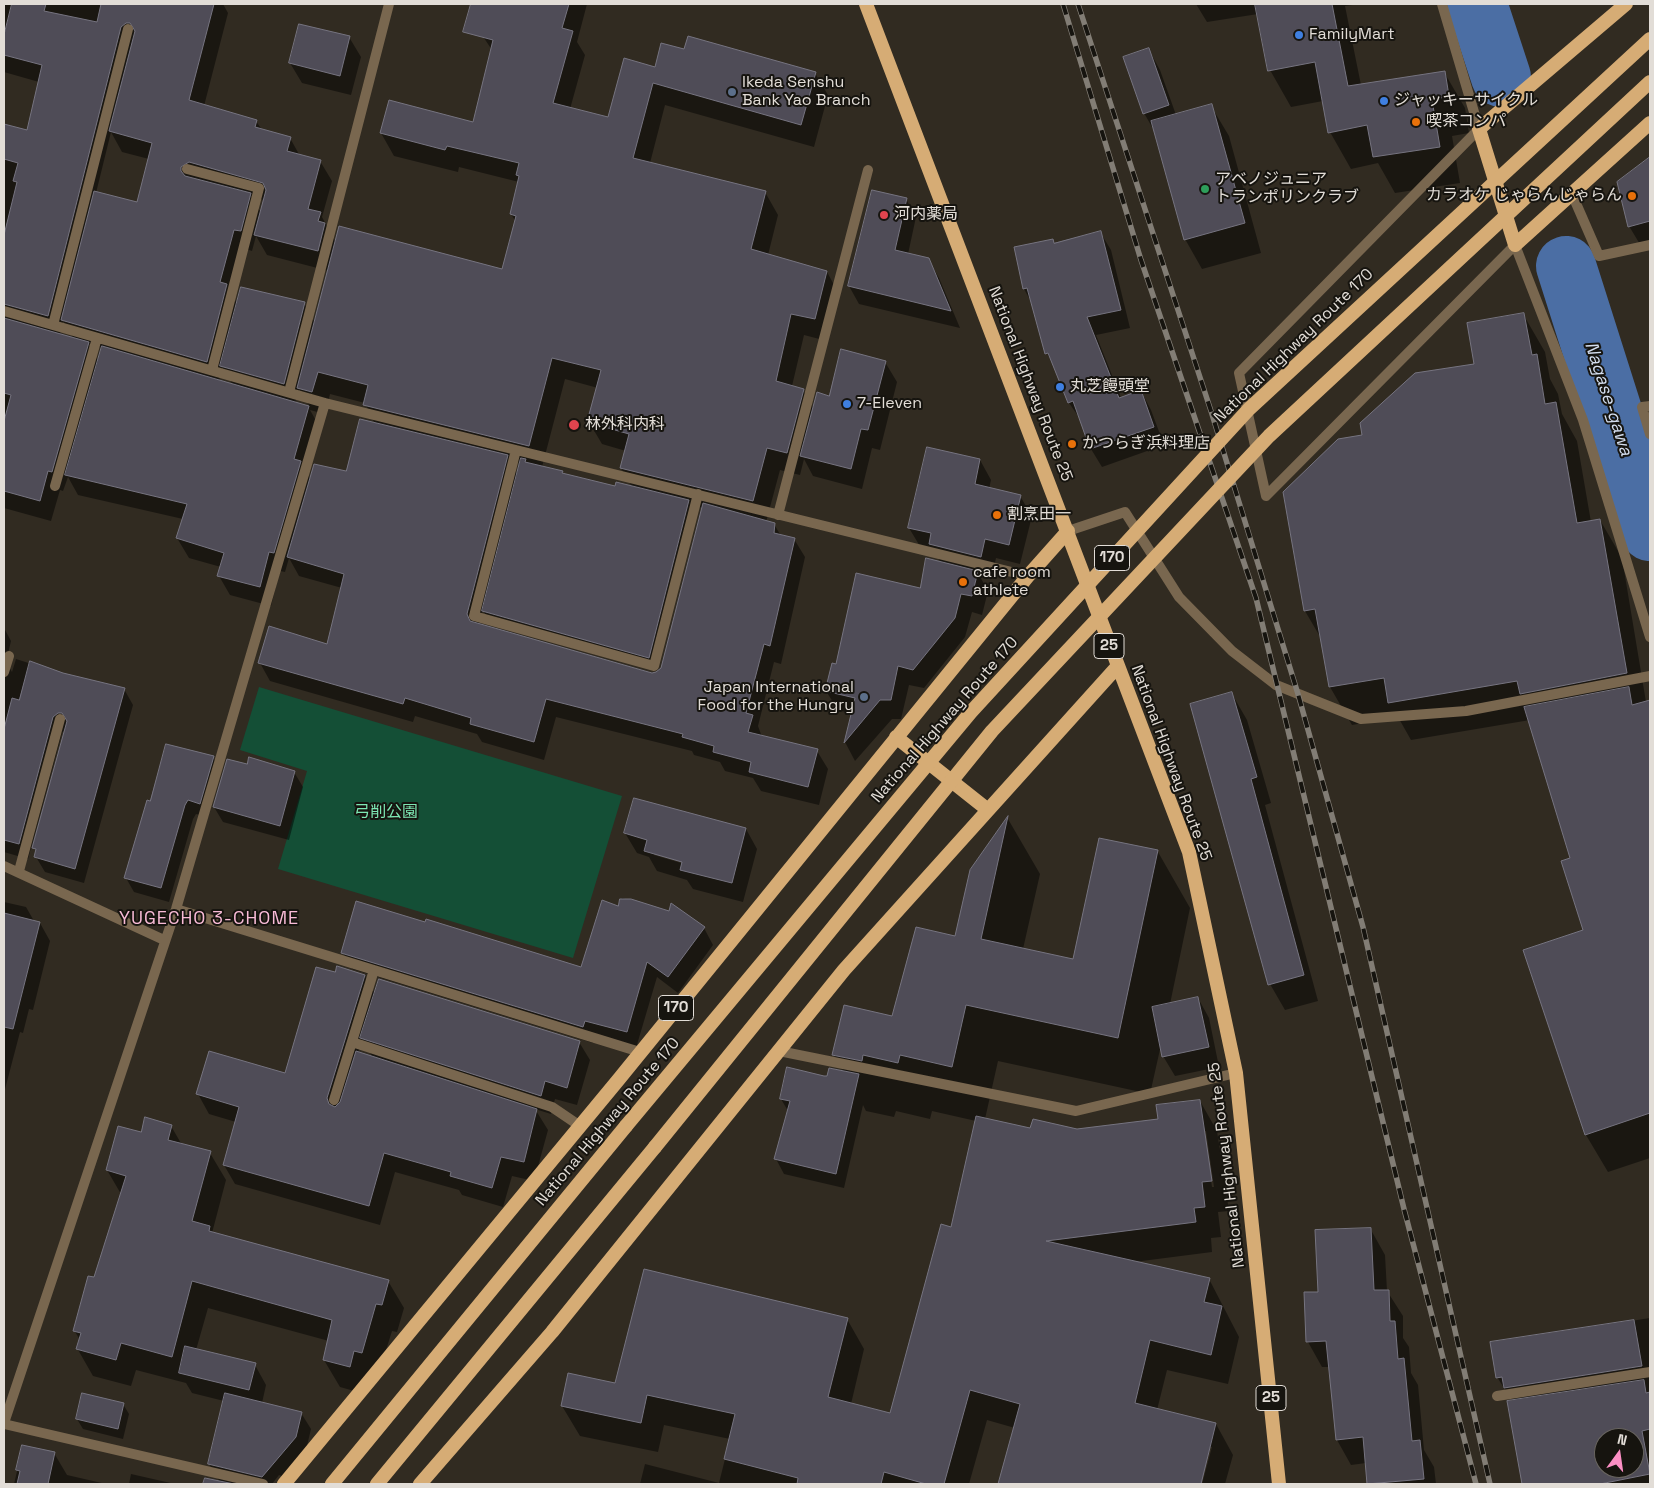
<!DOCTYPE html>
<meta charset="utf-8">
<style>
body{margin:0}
#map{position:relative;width:1654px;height:1488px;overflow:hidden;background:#312b21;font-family:"Space Grotesk",sans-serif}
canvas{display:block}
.frame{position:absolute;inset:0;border:5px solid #e2ddd7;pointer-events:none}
.north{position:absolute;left:1594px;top:1428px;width:50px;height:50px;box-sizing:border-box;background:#16140f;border:1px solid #68645f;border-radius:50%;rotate:14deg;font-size:14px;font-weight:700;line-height:20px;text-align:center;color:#e2ddd7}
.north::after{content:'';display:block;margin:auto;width:18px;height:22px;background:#fb8fc4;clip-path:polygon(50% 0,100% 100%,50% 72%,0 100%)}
</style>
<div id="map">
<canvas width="1654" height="1488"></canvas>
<div class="frame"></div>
<div class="north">N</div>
</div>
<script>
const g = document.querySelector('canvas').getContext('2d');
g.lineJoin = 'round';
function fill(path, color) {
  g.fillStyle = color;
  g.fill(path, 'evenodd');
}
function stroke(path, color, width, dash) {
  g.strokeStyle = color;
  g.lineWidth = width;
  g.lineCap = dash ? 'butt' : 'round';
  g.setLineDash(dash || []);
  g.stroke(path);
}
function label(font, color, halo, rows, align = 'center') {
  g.font = font + ' "Space Grotesk","Noto Sans JP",sans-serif';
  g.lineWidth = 4;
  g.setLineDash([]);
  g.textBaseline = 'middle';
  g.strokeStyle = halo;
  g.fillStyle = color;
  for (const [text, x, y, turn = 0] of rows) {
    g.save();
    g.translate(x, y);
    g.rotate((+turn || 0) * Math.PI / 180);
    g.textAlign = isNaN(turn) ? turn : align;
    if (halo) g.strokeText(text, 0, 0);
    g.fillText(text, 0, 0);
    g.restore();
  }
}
const green = new Path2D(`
 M259,687L622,796L573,958L278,869L307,771L240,750Z`);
const shadow = new Path2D(`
 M4,4H223L228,13L204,106L256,121L262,130L290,138L300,156L320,161L332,181L322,217L336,243L503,270L516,222L511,214L519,182L459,167L458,172L394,156L381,133L473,123L492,50L484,38L538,17L541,4H587L577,42L585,55L570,109L609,118L656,69L685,51L815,73L828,95L814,147L665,105L650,163L765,192L778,215L768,255L827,272L839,294L827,341L804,335L792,386L803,390L814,409L885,362L897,382L880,450L872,448L862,489L813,476L804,459L800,475L780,470L766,522L774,524L781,536L794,539L805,557L781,664L774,662L758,726L762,737L817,751L828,769L819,805L761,791L753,778L725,771L720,762L694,755L692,751L556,717L544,760L482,742L477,734L415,716L413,722L270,681L260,663L328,646L342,588L299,576L289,558L285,572L280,571L271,606L230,595L219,576L221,567L189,558L177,538L183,519L78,495L68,477L63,491L60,490L51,521L4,508V125L28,132L39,82L4,72ZM111,132L122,152L149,159L138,204L96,193ZM251,196L264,200L261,213ZM256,236L267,255L329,271L315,323L304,303L237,304L233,296L246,249L252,251ZM63,321L74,339L60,335ZM88,344L102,348L99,362ZM222,367L233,385L219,381ZM565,379L598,388L589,422L602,444L626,451L621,468L632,487L616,488L542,467ZM299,389L310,407L295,403ZM330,394L365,403L375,424L347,473L311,480L307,474L319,426L310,410L325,414ZM509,460L521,463L518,475ZM691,505L703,508L662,668L657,674L479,625L483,610L490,623L655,668Z
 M1196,4H1360L1345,6L1361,85L1444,72L1465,108L1469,133L1452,136L1460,183L1395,193L1378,163L1351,169L1330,132L1323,101L1291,107L1270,70L1258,14L1207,22Z
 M349,37L361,57L351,95L302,83L290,63Z
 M1149,50L1160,70L1176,115L1211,106L1229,136L1261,253L1202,269L1185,239L1156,134L1144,113Z
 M1650,159V244L1641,246L1629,226L1618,182Z
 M906,199L916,217L908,254L928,259L939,278L960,328L859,304L849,286Z
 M1100,232L1111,250L1130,328L1096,335L1121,398L1141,391L1151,410L1164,445L1102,467L1091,449L1081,420L1069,403L1057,371L1047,353L1033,305L1024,289L1055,244Z
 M1523,314L1545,352L1550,379L1558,394L1562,414L1577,441L1591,522L1600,520L1622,558L1646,702L1650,701V1158L1608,1172L1586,1135L1524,951L1585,931L1572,859L1530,720L1411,740L1398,717L1352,725L1330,687L1322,640L1305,611L1364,436L1476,365Z
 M980,460L991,480L989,489L1020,496L1032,516L1020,564L996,558L992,577L978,573L988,591L982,615L972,612L965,637L924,688L909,685L901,719H892L855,761L845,742L852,714L838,710L826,691L837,666L921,589L941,563L934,551L921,548L909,528Z
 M4,628L11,641L6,662L12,672L16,659L63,674L124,689L133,705L84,883L45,872L36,857L37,853L34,848L66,728L62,733L28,859L4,852Z
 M1232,694L1247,720L1271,803L1265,805L1318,1001L1285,1010L1270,984Z
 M213,757L221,771L208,817L196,814L193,819L169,902L134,892L126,878L151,802Z
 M294,772L303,787L289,840L223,822L214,807Z
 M1008,819L1040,874L1023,949L1074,960L1158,852L1190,908L1170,1004L1198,998L1209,1018L1219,1067L1175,1076L1163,1056L1161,1045L1150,1094L998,1061L985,1119L1031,1129L1077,1130L1159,1120L1200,1101L1217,1131L1229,1211L1218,1212L1221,1237L1211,1238L1212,1252L1134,1262L1209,1279L1239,1337L1228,1384L1167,1370L1157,1410L1216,1424L1233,1455L1225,1484H1202L1212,1447H1209L1200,1484H999L1015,1428L987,1420L969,1484H640L645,1464L719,1483L730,1439L664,1425L658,1452L580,1436L562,1406L616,1384L847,1319L864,1349L851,1404L890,1415L952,1228L976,1121L932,1111L930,1119L896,1111L894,1117L866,1111L863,1105L844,1188L784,1174L776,1159L788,1111L781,1099L844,1072L834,1055L893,1017L956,938L971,871ZM1204,1131H1206L1214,1187H1212Z
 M746,829L757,849L743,902L693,889L687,880L657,871L649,857L637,853L625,833ZM654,852L688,862V865L654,855Z
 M622,898L670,912L704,928L713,945L678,993L657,977L636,1048L594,1037L593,1043L352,969L343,953L582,969L619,907Z
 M4,902L26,907L34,921L40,923L50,941L33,1010L29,1009L23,1033L20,1032L4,1093Z
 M336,973L365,976L375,994L579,1042L590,1060L577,1105L555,1099L551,1114L535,1109L548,1130L534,1181L512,1176L503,1207L462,1195L459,1190L395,1172L380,1225L235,1184L224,1165L236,1122L209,1114L198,1094L286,1074ZM362,1039L373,1058L358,1053Z
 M171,1126L182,1145L210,1153L226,1180L212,1233L388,1281L404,1308L397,1332L392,1331L377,1379L365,1394L340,1387L324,1360L329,1341L208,1308L196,1350L255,1365L266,1385L262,1403L301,1413L311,1429L305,1454L285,1477L279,1475L272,1484H204L206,1479L220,1482L209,1464L224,1401L192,1393L186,1383L136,1370L131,1386L93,1376L77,1348L80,1340L74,1330L95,1279L121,1194L107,1170L142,1134Z
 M1371,1230L1385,1255L1387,1291L1403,1316V1338L1409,1347L1411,1373L1418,1385L1424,1450L1434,1467L1436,1484H1368L1366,1463L1351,1465L1337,1440L1330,1367H1322L1308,1342L1305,1293H1319Z
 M1650,1318V1484H1523L1508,1402H1513L1497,1377L1491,1343ZM1604,1438H1634V1468H1604Z
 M123,1404L129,1414L123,1439L83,1429L77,1419Z
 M23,1446L54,1453L67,1475L106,1484H14Z
 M131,1474L175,1484H129Z`);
const river = new Path2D(`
 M1477,4L1501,77
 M1566,266L1650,531`);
const building = new Path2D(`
 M12,4H46L44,11L97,22L101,4H214L189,100L257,120L255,127L291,137L287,151L321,160L308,209L321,212L318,221L325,223L318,251L254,235L266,190L263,183L189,162L181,167V171L185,176L251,193L241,231L234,230L220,282L227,284L207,362L61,320L94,191L137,202L152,143L109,131L135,31L130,23H126L121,27L48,316L4,304V235L17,182L13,181L18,163L4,159V124L27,130L42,65L4,55V35Z
 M471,4H569L562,28L573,31L553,103L608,117L624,58L655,67L661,43L684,49L688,36L816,72L801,125L653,83L633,158L766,191L751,249L827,271L815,319L791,314L776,381L804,389L787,453L767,448L753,501L620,468L629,434L587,422L601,370L552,358L529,446L363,405L368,385L318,372L312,392L297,388L339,226L502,269L516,216L510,214L519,176L516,175L519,163L447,146L445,150L380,133L389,100L473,122L493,40L463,32Z
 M1255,4H1332L1348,86L1445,71L1449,96L1432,100L1440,147L1373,157L1367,125L1328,133L1315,62L1268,71Z
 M299,24L350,36L340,76L289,63Z
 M1149,48L1169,105L1143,114L1123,57Z
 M1212,104L1245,223L1184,240L1151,121Z
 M1650,157V221L1628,227L1617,182Z
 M872,190L907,198L895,250L929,258L951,311L848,286Z
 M1101,231L1121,310L1087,317L1119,398L1141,390L1154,427L1090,449L1073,401L1068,403L1048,353L1045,354L1027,288L1023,289L1014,247L1053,239L1054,243Z
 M241,287L305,302L284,384L220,366Z
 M1524,313L1532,355L1537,354L1545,404L1556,402L1577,523L1600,519L1627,673L1520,694L1517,681L1388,703L1384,678L1329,687L1315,609L1304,611L1283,492L1338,439L1362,435L1360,423L1415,373L1474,364L1467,323Z
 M4,318L89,342L52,472L48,471L40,501L4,491V421L11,395L4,393Z
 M102,346L309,406L294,459L301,461L274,553L269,552L260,587L217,576L224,553L176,538L187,504L65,475Z
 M841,349L886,361L868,430L861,429L851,469L800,456L817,392L829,396Z
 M360,419L508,455L467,614L470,621L652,673L656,672L661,668L703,503L775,523L774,533L795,538L770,646L764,644L746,713L753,715L748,732L818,749L808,787L749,772L751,762L713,752L714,746L682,737L683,734L546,699L534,742L470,724L471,718L405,698L403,704L258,663L269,626L327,644L344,574L287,557L314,464L346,471Z
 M927,447L980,459L975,484L1021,495L1009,545L985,539L981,557L929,544L931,533L908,528Z
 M521,458L526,459L525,462L563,471L562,473L615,486L616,482L689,500L649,658L482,611Z
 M926,558L978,571L972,596L961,594L955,618L913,670L898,666L891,700H880L844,743L855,698L825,691L832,663L836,664L856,573L920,588Z
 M30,661L63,673L125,688L75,869L34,857L36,849L32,848L67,721L62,713H58L53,717L19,844L4,840V729L12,698L19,700Z
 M1629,687L1632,705L1650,700V1113L1585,1135L1523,950L1583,930L1561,861L1570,858L1524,707Z
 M1232,692L1257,777L1251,779L1304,975L1268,985L1190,704Z
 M166,744L214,756L200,804L188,800L185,805L161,888L124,878L147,800L150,801Z
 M249,757L295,771L280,826L213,807L227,759L247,764Z
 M634,798L746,828L732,883L680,870L682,862L644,851L647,840L624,833Z
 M1008,816L981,939L1073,959L1099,838L1158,850L1118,1038L966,1005L952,1067L900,1055L898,1063L863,1055L862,1061L832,1055L844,1005L892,1016L916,927L955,936L970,870Z
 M620,899H631L669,911L671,903L705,927L668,977L647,962L627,1032L585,1021L583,1027L341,953L356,901L425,922L426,919L581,967L602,900L618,906Z
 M4,913L40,922L13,1029L4,1027Z
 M337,966L365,975L327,1098L329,1104L335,1107L340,1102L356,1051L537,1109L524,1162L501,1157L492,1188L450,1176L451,1172L384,1153L369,1206L223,1165L239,1107L196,1094L209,1051L285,1073L316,967L335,972Z
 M379,979L580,1041L567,1088L545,1081L541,1096L360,1038Z
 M1198,997L1209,1047L1162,1057L1152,1007Z
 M787,1067L824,1076H827L829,1068L859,1074L836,1174L774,1159L790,1101L780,1099Z
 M1200,1100L1212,1181L1202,1182L1205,1207L1194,1208L1196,1222L1046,1241L1210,1278L1204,1302L1222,1306L1211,1355L1150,1340L1135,1403L1216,1423L1201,1484H998L1020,1404L970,1390L944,1484H926L884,1472L881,1484H797L798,1478L724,1459L735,1414L647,1395L641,1423L561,1406L568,1373L615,1383L644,1269L848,1318L828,1397L890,1413L941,1224L951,1227L976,1116L1030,1128L1033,1119L1077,1129L1158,1119L1156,1105Z
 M145,1117L172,1125L168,1140L211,1151L192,1221L210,1226L209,1231L389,1280L382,1305L376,1304L362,1353L354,1351L350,1367L323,1360L332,1320L192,1281L172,1357L121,1343L116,1360L76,1349L81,1333L73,1331L88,1276L94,1277L126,1176L106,1170L118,1126L141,1132Z
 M1371,1228L1374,1290H1389L1390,1321H1395L1398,1359L1404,1358L1412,1441L1420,1440L1424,1479L1367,1484L1363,1437L1336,1440L1326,1341L1306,1342L1304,1292H1318L1315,1230Z
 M1634,1320L1642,1366L1504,1388L1502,1377L1496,1378L1490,1342Z
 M185,1346L256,1363L249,1390L179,1373Z
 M1644,1380L1646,1393L1650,1392V1429L1642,1431L1650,1474L1600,1484H1522L1507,1401ZM1604,1438H1634V1468H1604Z
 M82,1393L124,1403L118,1429L76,1419Z
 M225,1393L302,1412L296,1437L262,1477L208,1464Z
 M22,1445L55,1452L48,1484H17L20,1471L16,1470Z
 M205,1478L234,1484H203Z`);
const minor = new Path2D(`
 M187,169L259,188L212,370
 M1572,194L1599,256L1650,245
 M4,311L325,403L1028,576
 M53,325L128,29
 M289,392L389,4
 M1650,406L1642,407L1650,434
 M516,450L474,616L654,666L698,494
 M55,486L97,338
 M1266,496L1515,245L1583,420L1650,637
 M1266,496L1239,373L1479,129L1442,4
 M778,515L868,170
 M1068,531L1125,512L1179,597L1232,651L1276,685L1361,719L1466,711L1650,676
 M4,672L9,656
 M4,866L164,940
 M19,871L60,719
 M176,909L640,1052
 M352,1042L552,1107L580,1126
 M779,1051L1076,1111L1236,1073
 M334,1100L374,970
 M1497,1396L1650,1372
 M4,1423L176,909L325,403
 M4,1424L263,1484`);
const trunk = new Path2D(`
 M866,4L1189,852L1236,1073L1279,1484
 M1626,4L1479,129L1515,245L1650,123
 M896,737L988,810
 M284,1484L619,1079L1028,576L1068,531
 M332,1484L626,1126
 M377,1484L655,1147
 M420,1484L552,1332L844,970L1117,667`);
const rail = new Path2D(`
 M1063,4L1141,260L1256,598L1404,1209L1476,1484
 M1078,4L1211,411L1298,694L1363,927L1490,1484`);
const trunkBridge = new Path2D(`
 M626,1126L971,712L1249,409L1650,39
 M655,1147L992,731L1269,436L1650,82`);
const markers = [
 [1299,35,5,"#3f7fe0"],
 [732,92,5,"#5c6f8a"],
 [1384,101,5,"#3f7fe0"],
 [1416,122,5,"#e8710a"],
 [1205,189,5,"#2e9e5b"],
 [1632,196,5,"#e8710a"],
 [884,215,5,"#e0444e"],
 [1060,387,5,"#3f7fe0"],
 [847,404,5,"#3f7fe0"],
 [574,425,6,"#e0444e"],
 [1072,444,5,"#e8710a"],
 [997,515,5,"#e8710a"],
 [963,582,5,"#e8710a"],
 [864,697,5,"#5c6f8a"]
];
const shields = [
 [1112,558,35],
 [1109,646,30],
 [676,1008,35],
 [1271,1398,30]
];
const shieldNames = [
 ["170",1112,558],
 ["25",1109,646],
 ["170",676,1008],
 ["25",1271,1398]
];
const poiNames = [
 ["FamilyMart",1309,35],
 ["Ikeda Senshu",742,83],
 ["Bank Yao Branch",742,101],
 ["ジャッキーサイクル",1394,101],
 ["喫茶コンパ",1426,122],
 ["アベノジュニア",1215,180],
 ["トランポリンクラブ",1215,198],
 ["カラオケ じゃらんじゃらん",1622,196,"right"],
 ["河内薬局",894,215],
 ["丸芝饅頭堂",1070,387],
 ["7-Eleven",857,404],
 ["林外科内科",585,425],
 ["かつらぎ浜料理店",1082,444],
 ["割烹田一",1007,515],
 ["cafe room",973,573],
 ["athlete",973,591],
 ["Japan International",854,688,"right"],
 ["Food for the Hungry",854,706,"right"]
];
const streetNames = [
 ["National Highway Route 170",1294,346,-44],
 ["National Highway Route 25",1030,384,69],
 ["National Highway Route 170",945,720,-49],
 ["National Highway Route 25",1171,763,70],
 ["National Highway Route 170",608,1122,-50],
 ["National Highway Route 25",1227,1165,-97]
];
const parkNames = [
 ["弓削公園",386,813]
];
const waterNames = [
 ["Nagase-gawa",1608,399,72]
];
const neighbourhoodNames = [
 ["YUGECHO 3-CHOME",209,919]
];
fill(green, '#144f36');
fill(shadow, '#0007');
stroke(river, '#4b6ea4', 60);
fill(building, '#4f4c57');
stroke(building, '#767480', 1);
stroke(minor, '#79674f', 10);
stroke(trunk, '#d6ac75', 14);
stroke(rail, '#827d75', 5.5);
stroke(rail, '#16140f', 4, [11]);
stroke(trunkBridge, '#d6ac75', 14);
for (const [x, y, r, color] of markers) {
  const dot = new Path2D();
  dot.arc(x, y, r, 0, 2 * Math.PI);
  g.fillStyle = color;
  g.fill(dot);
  stroke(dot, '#16140f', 2);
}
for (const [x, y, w] of shields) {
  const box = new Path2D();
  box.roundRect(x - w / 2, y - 12.5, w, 25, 4);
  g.fillStyle = '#16140f';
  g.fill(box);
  stroke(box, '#e2ddd7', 1);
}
label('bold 15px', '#e2ddd7', null, shieldNames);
label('16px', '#e2ddd7', '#16140f', poiNames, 'left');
label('16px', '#e2ddd7', '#16140f', streetNames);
label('16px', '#7de7b3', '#16140f', parkNames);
label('italic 18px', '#d4deef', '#16140f', waterNames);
g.letterSpacing = '1px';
label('18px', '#f9bbd7', '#16140f', neighbourhoodNames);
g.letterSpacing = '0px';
</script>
